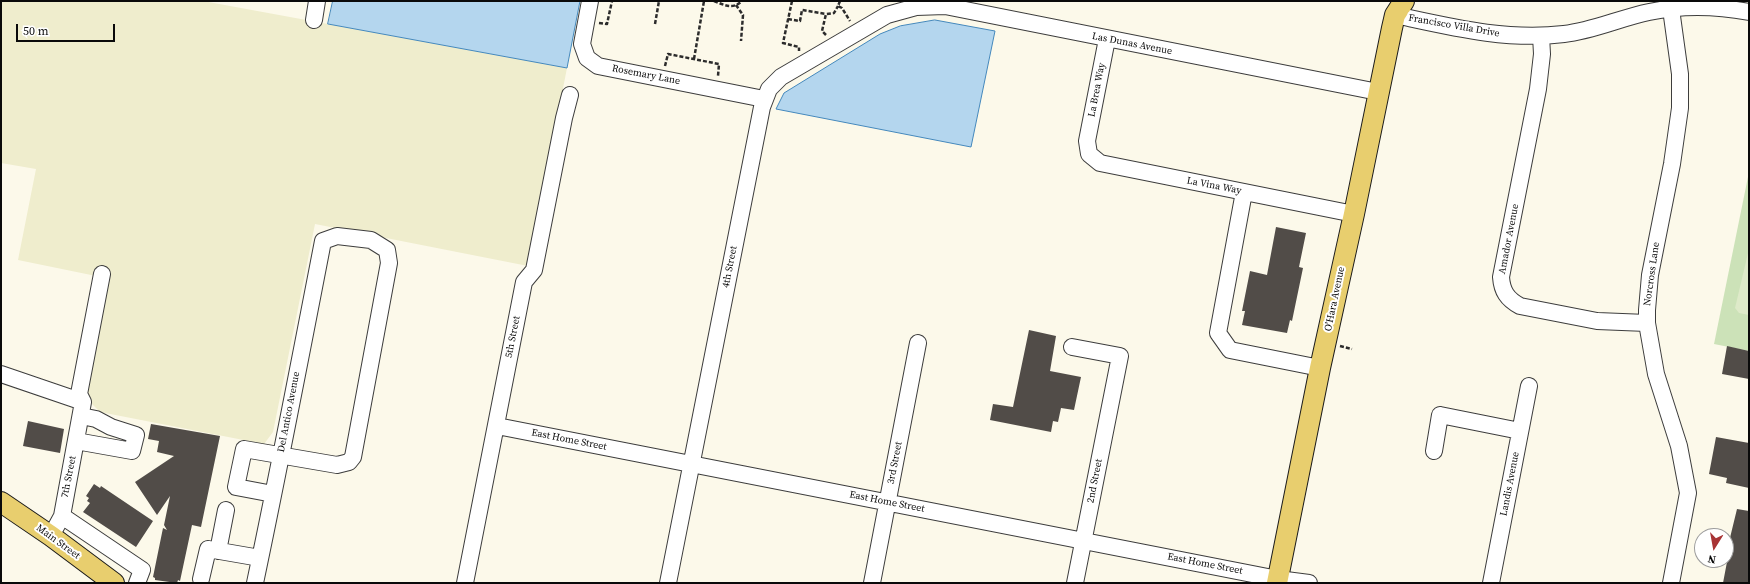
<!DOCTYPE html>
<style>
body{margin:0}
#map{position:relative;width:1750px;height:584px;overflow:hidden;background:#fcf9ea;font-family:"Source Serif 4",serif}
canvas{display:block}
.frame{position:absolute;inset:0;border:2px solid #0a0a0a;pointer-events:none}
.north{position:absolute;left:1694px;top:528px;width:40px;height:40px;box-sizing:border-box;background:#fff;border:1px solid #9d9d9d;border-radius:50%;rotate:191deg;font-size:11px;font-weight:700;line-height:16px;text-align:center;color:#0a0a0a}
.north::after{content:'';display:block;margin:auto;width:14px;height:18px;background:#a83435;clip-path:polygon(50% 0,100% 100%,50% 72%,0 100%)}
.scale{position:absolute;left:16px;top:24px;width:99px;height:18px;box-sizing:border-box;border:2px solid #0a0a0a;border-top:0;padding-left:5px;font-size:12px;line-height:14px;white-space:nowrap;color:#0a0a0a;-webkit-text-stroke:3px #fff;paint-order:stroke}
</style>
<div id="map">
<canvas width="1750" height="584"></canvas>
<div class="frame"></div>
<div class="north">N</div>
<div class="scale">50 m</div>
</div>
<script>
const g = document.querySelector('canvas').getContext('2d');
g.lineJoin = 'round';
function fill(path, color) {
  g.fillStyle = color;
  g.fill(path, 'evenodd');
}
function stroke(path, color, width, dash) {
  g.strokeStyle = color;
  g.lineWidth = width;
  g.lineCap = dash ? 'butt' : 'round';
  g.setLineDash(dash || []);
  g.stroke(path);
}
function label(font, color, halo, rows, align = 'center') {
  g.font = font + ' "Source Serif 4",serif';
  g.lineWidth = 4;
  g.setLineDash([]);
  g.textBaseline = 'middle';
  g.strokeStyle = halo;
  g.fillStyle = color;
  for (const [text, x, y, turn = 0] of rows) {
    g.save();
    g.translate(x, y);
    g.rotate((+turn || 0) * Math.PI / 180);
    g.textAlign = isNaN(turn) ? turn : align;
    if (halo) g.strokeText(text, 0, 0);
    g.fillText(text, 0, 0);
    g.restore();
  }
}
const farmland = new Path2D(`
 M1,1H203L567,68L528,266L315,224L273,432L264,444L100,412L83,395L96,276L18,260L36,169L1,163Z`);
const green = new Path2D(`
 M1749,172V351L1714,344Z`);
const pitch = new Path2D(`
 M1749,249V315L1739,313L1735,308Z`);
const water = new Path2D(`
 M333,1H580L567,68L328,24Z
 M935,20L995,31L971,147L776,109L784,93L880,34L900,26Z`);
const building = new Path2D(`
 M1276,227L1306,233L1299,267L1303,268L1292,321L1290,320L1287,333L1242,325L1245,311H1242L1250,271L1267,275Z
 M1029,330L1056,336L1050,371L1081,377L1074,410L1061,408L1058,422L1053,421L1051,432L990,420L993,404L1013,407Z
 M1727,346L1749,351V379L1722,374Z
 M28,421L64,429L60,453L23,446Z
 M151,424L220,436L201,527L192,525L180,581L178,580L177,583L155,580V578L153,577L163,528L167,530L164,525L170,496L157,515L135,482L174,456L157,452L159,441L148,439Z
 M1716,437L1749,443V488L1726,483L1727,478L1709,474Z
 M94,484L100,488L101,486L153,521L136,547L83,512L90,503L87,501L89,498L86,496Z
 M1737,509L1749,511V583H1723L1730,546H1728Z`);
const path = new Path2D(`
 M714,1C724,5 733,10 742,1
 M792,1L783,43L799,47V51
 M840,1L838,6L842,8L850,21
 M736,5L743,15L741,41
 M788,19L800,21L802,10L826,14
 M599,23L607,24L612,1
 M655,24L659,1
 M826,35L822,31L826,14L834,13L838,6
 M694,59L704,1
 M665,66L668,54L719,64L718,76
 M1340,346L1352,349`);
const minor = new Path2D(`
 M590,1L582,44L587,58L598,66L764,99
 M1671,9L1680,74V108L1672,164L1650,275L1647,310V323L1656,374L1679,446L1688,493L1671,583
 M1395,15C1451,27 1506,41 1564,34C1593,31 1620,18 1649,12C1682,5 1717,6 1749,12
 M314,20L317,1
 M1541,36L1542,54L1538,89L1501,277C1502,291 1507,299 1520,306L1597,321L1647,323
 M1107,39L1087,141L1089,154L1100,163L1354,214
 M1244,192L1218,333L1230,350L1320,368
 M1072,347L1120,356L1075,583
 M1,374L83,402
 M497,426L1278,579L1309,583
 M76,441L132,451L136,435L111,427L96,419L81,416
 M1434,451L1440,415L1520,431
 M62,516L142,570L137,583
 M51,536L62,516L83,402L79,394L102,274
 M218,551L226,510
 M201,579L208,549L260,558
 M255,583C279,469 301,355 323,241L337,236L371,240L387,250L389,263L353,457L349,462L337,465L244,449L236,487L273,494
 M465,583L524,282L534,270L564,118L570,95
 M668,583L762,107L769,89L781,77L887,15L916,7L945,6L1378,92
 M872,583L918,343
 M1491,583L1529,386`);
const major = new Path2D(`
 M1,502L51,536L114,583
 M1277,583L1320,368L1354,214L1392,28L1395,15L1404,1`);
const streetNames = [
 ["Francisco Villa Drive",1454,26,10],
 ["Las Dunas Avenue",1132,44,11],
 ["Rosemary Lane",646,75,11],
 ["La Brea Way",1097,90,-79],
 ["La Vina Way",1214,186,11],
 ["Amador Avenue",1509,239,-79],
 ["4th Street",730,267,-79],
 ["Norcross Lane",1652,274,-82],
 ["O'Hara Avenue",1335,299,-78],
 ["5th Street",513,337,-79],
 ["Del Antico Avenue",289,412,-79],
 ["East Home Street",569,440,11],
 ["3rd Street",895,463,-79],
 ["7th Street",69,477,-79],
 ["2nd Street",1095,481,-79],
 ["Landis Avenue",1510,484,-79],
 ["East Home Street",887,502,11],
 ["Main Street",58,542,36],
 ["East Home Street",1205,564,11]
];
fill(farmland, '#efedcd');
fill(green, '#cce2b8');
fill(pitch, '#deeac9');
fill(water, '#b4d6ee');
stroke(water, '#4488bc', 1);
fill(building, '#514c48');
stroke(minor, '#3d3d3d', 18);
stroke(major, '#1b1b1b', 22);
stroke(path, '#2c2c2c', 2.5, [4, 2]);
stroke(minor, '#fff', 16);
stroke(major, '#e8ce6e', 20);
label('10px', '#0a0a0a', '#fff', streetNames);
</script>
